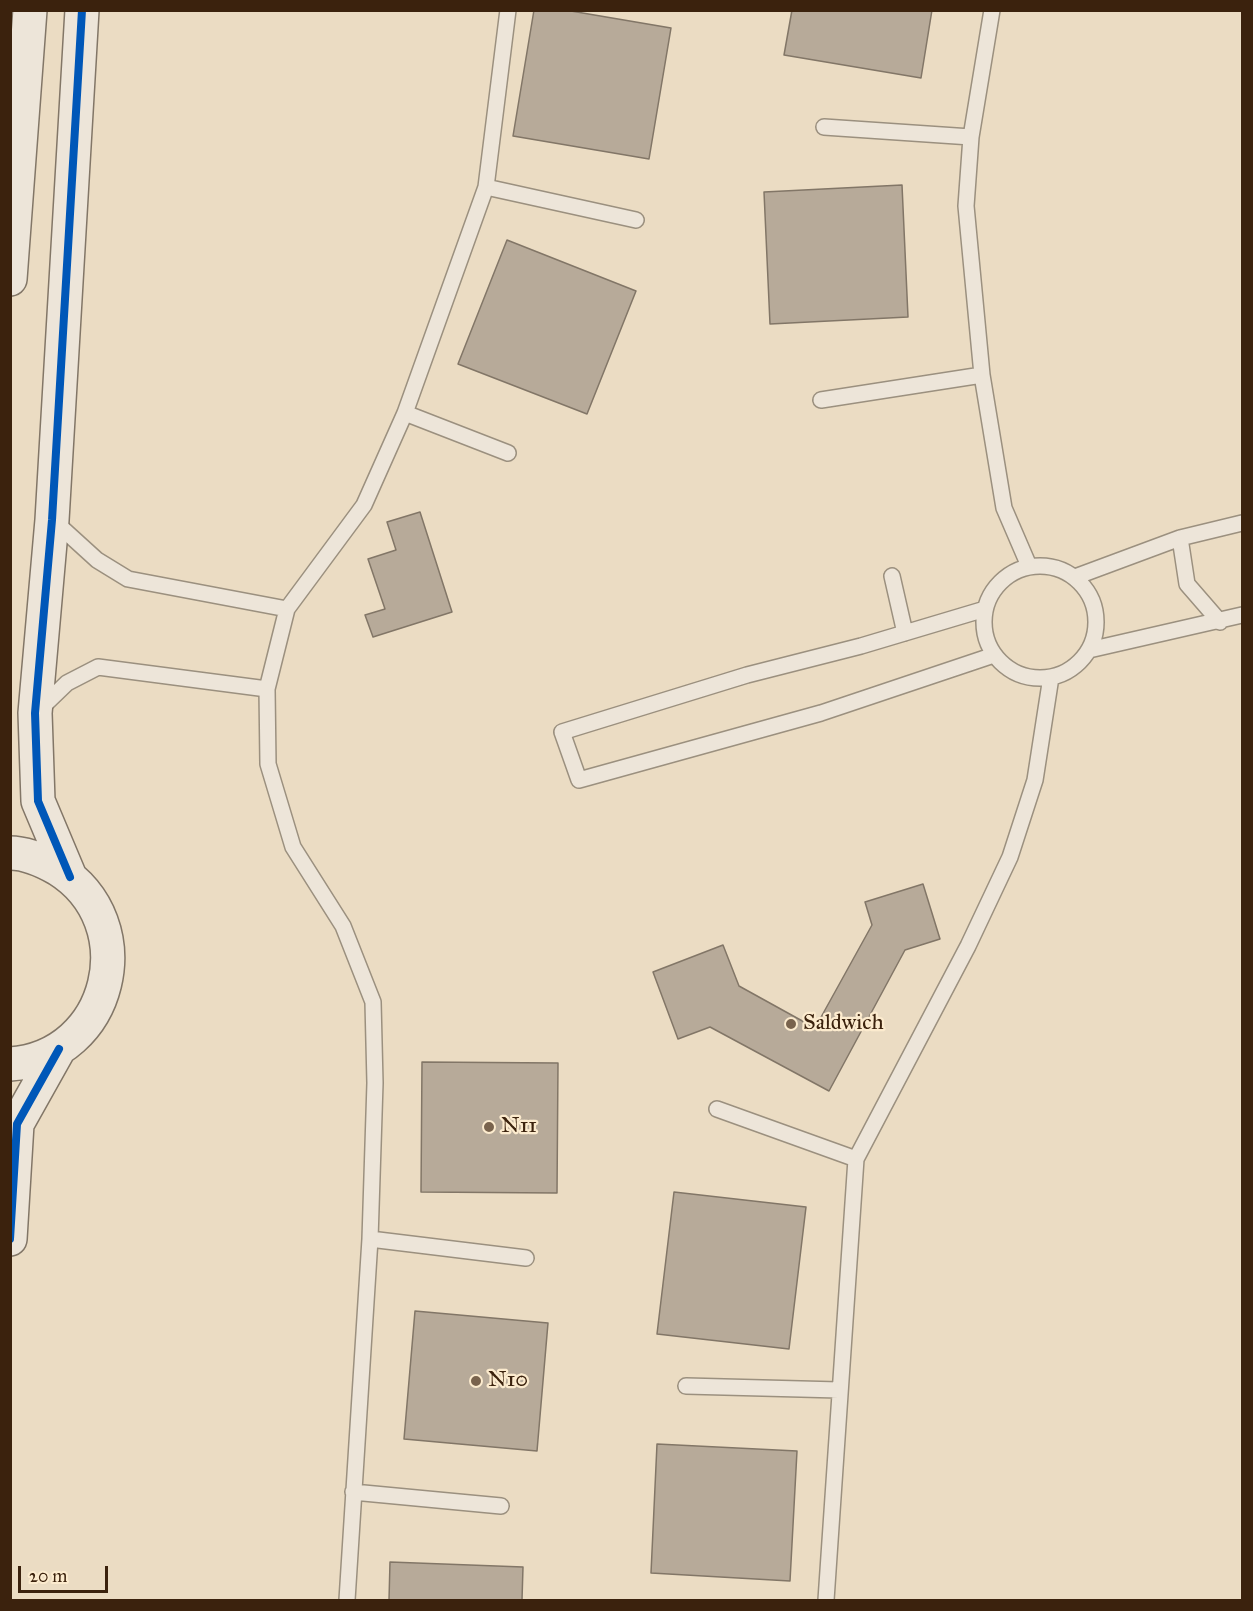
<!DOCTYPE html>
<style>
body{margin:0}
#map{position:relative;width:1253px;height:1611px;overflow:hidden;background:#ebdcc3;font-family:"IM FELL Great Primer",serif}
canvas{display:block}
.frame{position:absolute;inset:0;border:12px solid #3b220d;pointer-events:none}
.scale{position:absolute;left:18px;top:1566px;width:90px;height:27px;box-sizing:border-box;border:3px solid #3b220d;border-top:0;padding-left:8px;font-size:18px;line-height:21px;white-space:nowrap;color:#3b220d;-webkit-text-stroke:4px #fcebce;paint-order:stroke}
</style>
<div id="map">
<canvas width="1253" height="1611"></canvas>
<div class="frame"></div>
<div class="scale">20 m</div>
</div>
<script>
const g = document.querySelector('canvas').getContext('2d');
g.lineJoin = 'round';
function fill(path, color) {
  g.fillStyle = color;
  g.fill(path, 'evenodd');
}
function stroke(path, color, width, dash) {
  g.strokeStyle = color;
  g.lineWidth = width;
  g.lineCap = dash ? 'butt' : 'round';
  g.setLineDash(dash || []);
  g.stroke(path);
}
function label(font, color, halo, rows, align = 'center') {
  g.font = font + ' "IM FELL Great Primer",serif';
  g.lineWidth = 4.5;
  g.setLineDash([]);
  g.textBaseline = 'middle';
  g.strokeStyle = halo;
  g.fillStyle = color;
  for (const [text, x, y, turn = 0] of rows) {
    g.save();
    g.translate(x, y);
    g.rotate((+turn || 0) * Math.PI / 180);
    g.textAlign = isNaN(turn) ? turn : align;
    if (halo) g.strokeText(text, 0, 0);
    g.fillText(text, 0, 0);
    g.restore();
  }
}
const building = new Path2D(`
 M534,10H565L671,28L649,159L513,136Z
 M792,10H932L921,78L784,55Z
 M902,185L908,317L770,324L764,192Z
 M507,240L636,291L587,414L458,364Z
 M420,512L452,612L373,637L365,615L385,609L368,559L396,550L387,522Z
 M923,884L940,939L905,950L829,1091L710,1027L678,1039L653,972L723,945L739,986L815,1028L872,925L865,902Z
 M422,1062L558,1063L557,1193L421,1192Z
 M674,1192L806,1207L789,1349L657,1334Z
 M415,1311L548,1323L537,1451L404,1439Z
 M657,1444L797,1451L790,1581L651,1573Z
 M390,1562L523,1567L522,1600H389Z`);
const lane = new Path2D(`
 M992,10L971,137L966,206L982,375L1004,508L1029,566
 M824,127L971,137
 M486,187L636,220
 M821,400L982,375
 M405,413L508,453
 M53,520L97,560L128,579L287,609
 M1180,538L1187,584L1220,622
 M984 622a56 56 0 1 1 112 0a56 56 0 1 1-112 0Z
 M892,576L905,633
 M1075,577L1180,538L1242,523
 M985,609L861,646L747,675L562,732L579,780L821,713L994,655
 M1089,650L1242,615
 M40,709L67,683L98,667L267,689
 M717,1109L856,1159
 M370,1239L526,1258
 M686,1386L839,1390
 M353,1492L501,1506
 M347,1600L370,1239L375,1083L373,1002L343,926L293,847L268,764L267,689L287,609L364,505L405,413L486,187L508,10
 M826,1600L856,1159L968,946L1010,857L1035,780L1051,677`);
const secondary = new Path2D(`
 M10,279L30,10
 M10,853C27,853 44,861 58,869C144,923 112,1057 10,1064
 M70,877L38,801L35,713L52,520L82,10
 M10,1239L17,1124L59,1049`);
const cycleway = new Path2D(`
 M70,877L38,801L35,713L52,520L82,10
 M10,1239L17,1124L59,1049`);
const markers = [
 [791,1024,6,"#79634d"],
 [489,1127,6,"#79634d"],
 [476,1381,6,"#79634d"]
];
const poiNames = [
 ["Saldwich",803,1024],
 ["N11",501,1127],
 ["N10",488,1381]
];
fill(building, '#b7aa99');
stroke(building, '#827667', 1.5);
stroke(lane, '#9b907f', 18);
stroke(secondary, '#827667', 36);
stroke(lane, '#ede5d9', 15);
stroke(secondary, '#ede5d9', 33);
stroke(cycleway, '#0057b8', 8);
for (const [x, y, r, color] of markers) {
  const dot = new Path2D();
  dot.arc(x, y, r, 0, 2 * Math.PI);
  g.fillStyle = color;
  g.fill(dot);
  stroke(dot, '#fcebce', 2);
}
label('22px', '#3b220d', '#fcebce', poiNames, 'left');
</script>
